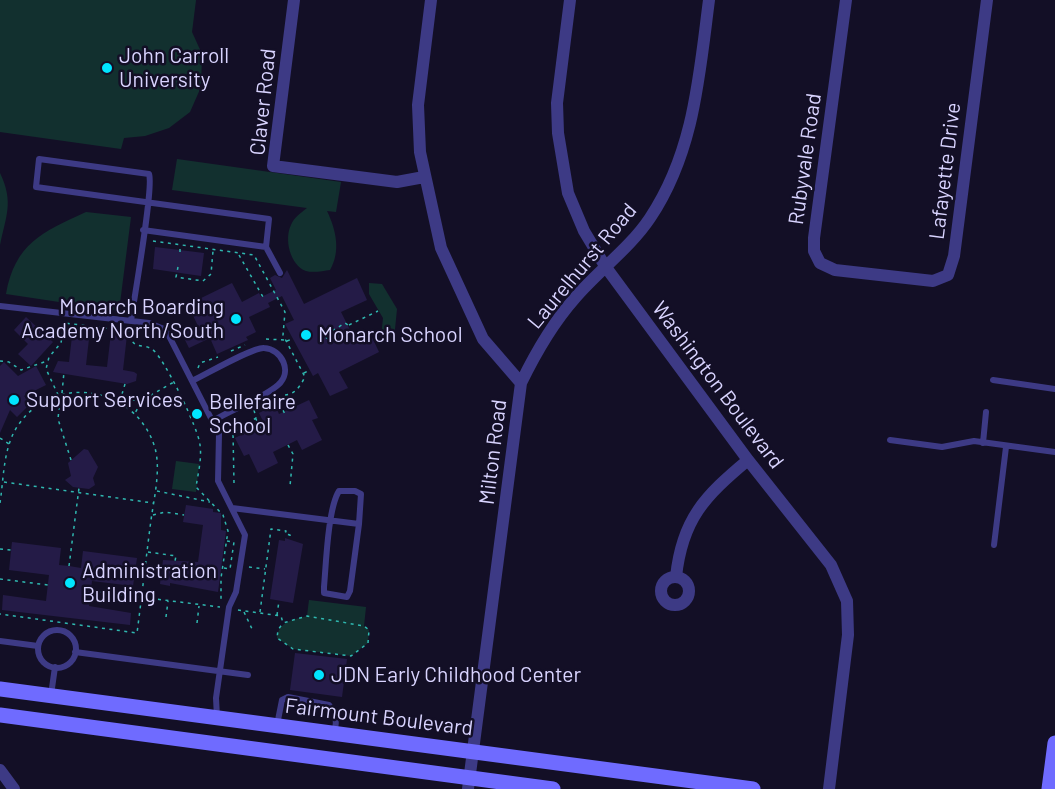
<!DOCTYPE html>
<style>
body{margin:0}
canvas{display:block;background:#130f26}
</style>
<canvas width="1055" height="789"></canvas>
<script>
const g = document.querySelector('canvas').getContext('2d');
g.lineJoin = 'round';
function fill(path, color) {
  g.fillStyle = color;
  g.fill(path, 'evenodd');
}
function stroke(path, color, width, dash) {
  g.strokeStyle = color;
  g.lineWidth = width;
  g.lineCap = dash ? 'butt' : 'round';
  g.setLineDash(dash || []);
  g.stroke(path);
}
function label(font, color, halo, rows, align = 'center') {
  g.font = font + ' Barlow,sans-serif';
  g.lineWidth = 5;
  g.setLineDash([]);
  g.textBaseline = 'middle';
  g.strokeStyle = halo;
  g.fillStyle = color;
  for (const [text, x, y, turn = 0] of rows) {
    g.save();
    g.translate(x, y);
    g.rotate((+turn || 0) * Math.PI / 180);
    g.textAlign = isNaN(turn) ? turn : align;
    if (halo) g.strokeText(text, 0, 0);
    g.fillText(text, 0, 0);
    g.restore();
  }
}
const green = new Path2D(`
 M0,0H196L192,32L202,54L201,87L190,112L169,128L145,136L124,138L121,149L0,132Z
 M177,159L341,182L336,212L327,211C336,230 341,251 330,270C323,271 313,273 306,271C290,265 284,239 291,225C294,217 301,213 307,208L172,190Z
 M0,173C14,202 6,216 0,245Z
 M86,212L131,217L119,311L6,294C15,244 42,232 86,212Z
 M369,283L382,284L397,309L394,339L381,337L383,318L369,294Z
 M176,461L199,464L196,492L172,489Z
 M309,600L366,607L364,626L369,630L368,643L351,656L293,649L277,638C279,621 293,620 307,616Z`);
const building = new Path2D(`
 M155,247L204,253L201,276L153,269Z
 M287,270L304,304L357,278L367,300L341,312L354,338L369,331L379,352L339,372L348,388L330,396L318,373L313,376L285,324L294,320L282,296L268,303L270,307L249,317L256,332L246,337L248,340L217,354L210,338L189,348L182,334L198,326L189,307L196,304L195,301L232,283L242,302L259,293L261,297L276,290L270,278L275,275L282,278Z
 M26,317L53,342L31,366L18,354L28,344L14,330Z
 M73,328L90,330L86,365L107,367L111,333L127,335L123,370L134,372L137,374L136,381L127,384L53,372L58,361L69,362Z
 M4,362L18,376L36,366L46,385L24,396L31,403L17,417L10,410L0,433V366Z
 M309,400L318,418L312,420L322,440L302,450L297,440L273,452L278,463L258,473L249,454L244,456L235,438L264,423L259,413L275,405L279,414Z
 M84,449L88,450L98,467L93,478L95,485L89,489L73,487L65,480L71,476L68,463Z
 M186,505L213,509V512L221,513V530L226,531L218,592L170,583V586L160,584L163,560L198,562L203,525L183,522Z
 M285,538L303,544L293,603L270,599L279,540L285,541Z
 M12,542L61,548L59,565L69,566L81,568L83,551L137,558L133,586L92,581L89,606L131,613L130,625L2,610L3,595L46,601L49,575L9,570Z
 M295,653L347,659L342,697L290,690Z`);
const path = new Path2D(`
 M153,241L254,255L285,312L283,335L305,377C299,388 294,396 281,395
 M180,252V246
 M239,255L263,297
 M178,267L176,277L203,281L211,274L213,251
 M349,325L378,311
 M266,339L285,340
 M328,339L324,336L345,323L348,325V330L328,339L330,342
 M287,341L292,339
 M231,351L245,345
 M0,361L9,362L21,370L47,361
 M198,368L200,363L218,357
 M304,373L310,370
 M125,384L120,401L143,399L135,413
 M62,393L64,372
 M276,397L286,416
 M144,399L174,382
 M264,404L267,409
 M256,419L260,428
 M0,438L9,444
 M288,445L293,454L290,486
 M71,460L58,419L60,399L46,369L49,357L61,343L64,323L130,331C131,351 142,343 152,349C164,357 199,430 200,445C202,458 198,474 196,487L223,515L228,531L221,578V603
 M4,482L153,503
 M234,483L233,433L256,418L254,410
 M157,491L210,502
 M0,503C4,477 3,446 19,424C56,372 137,387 155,448C161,470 154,498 151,520C146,558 142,595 137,633L0,614
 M153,515L165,512L184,515
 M0,549L11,550
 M148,552L176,556L175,561
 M69,566L79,488
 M136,567L144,569
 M249,567L265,569
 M224,568L230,569L234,542L227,541
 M0,579L48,585
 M91,591L220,607
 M238,610L281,616L283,623L307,616L364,626L369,630L368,643L351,656L293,649L277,638L278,630L283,623
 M244,612L253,631
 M260,612L271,529L286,531L285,534L290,535V539
 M277,615L279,601
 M166,617L168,601
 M197,623L199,606`);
const lane = new Path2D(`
 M266,247L280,273
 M0,306L149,323L164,329L169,336L219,434L218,481L245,535L236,592L229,607L216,698L217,717
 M131,321C134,299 154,186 149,174L39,159L36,187L269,219L266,247L143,230
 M993,380L1055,389
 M192,381C205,375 253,347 264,348C282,349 293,372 278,385C262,399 232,409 213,421
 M890,440L942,447L974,441L1055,452
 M983,443L986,412
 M232,508L359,524L350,591L347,597L324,593V587C326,564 328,508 339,491H355L361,494L359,524
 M994,545L1006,447
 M38 649a19 19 0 1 1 38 0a19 19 0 1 1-38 0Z
 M0,641L38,646
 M75,652L248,675
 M51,695L55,667
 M277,725L282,700L288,697L329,705C335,714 338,722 334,732`);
const street = new Path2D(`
 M294,0L273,166L397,182L424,177
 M431,0L418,105L420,152L441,248L483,339L521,383L468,789
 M570,0L557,103L558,133L568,193L584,231L605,266L748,460L831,565L847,601L848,635L829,789
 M846,0L814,238V251L820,263L835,270L933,281L948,275L954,256L987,0
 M521,383C536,352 552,324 575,298C598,271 630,248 650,218C694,152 699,77 709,0
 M676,577C682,519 705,496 748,460
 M661 591a14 14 0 1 1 28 0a14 14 0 1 1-28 0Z
 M0,770L14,789`);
const secondary = new Path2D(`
 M0,689L753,789
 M0,715L553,789
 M1049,789L1055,743`);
const markers = [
 [107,68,6,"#00e5ff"],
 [236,319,6,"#00e5ff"],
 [306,335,6,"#00e5ff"],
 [14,400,6,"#00e5ff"],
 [197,414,6,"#00e5ff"],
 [70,583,6,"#00e5ff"],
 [319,675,6,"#00e5ff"]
];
const poiNames = [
 ["John Carroll",119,56],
 ["University",119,80],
 ["Monarch Boarding",224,307,"right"],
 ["Academy North/South",224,331,"right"],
 ["Monarch School",318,335],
 ["Support Services",26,400],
 ["Bellefaire",209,402],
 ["School",209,426],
 ["Administration",82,571],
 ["Building",82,595],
 ["JDN Early Childhood Center",331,675]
];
const streetNames = [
 ["Claver Road",263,102,-84],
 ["Rubyvale Road",805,159,-82],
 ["Lafayette Drive",945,171,-83],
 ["Laurelhurst Road",582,266,-50],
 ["Washington Boulevard",718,385,53],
 ["Milton Road",493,452,-83],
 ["Fairmount Boulevard",379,717,7]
];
fill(green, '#12302f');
fill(building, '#241b47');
stroke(path, '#2fb8b0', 1.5, [3, 4.5]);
stroke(lane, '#3d3a85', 6);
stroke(street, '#3d3a85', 12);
stroke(secondary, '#6f6bff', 15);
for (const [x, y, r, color] of markers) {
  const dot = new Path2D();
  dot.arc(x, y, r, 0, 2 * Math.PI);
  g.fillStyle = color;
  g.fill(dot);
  stroke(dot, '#130f26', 2);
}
label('21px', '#d9d4ff', '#130f26', poiNames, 'left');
label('21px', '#d9d4ff', '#130f26', streetNames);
</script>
